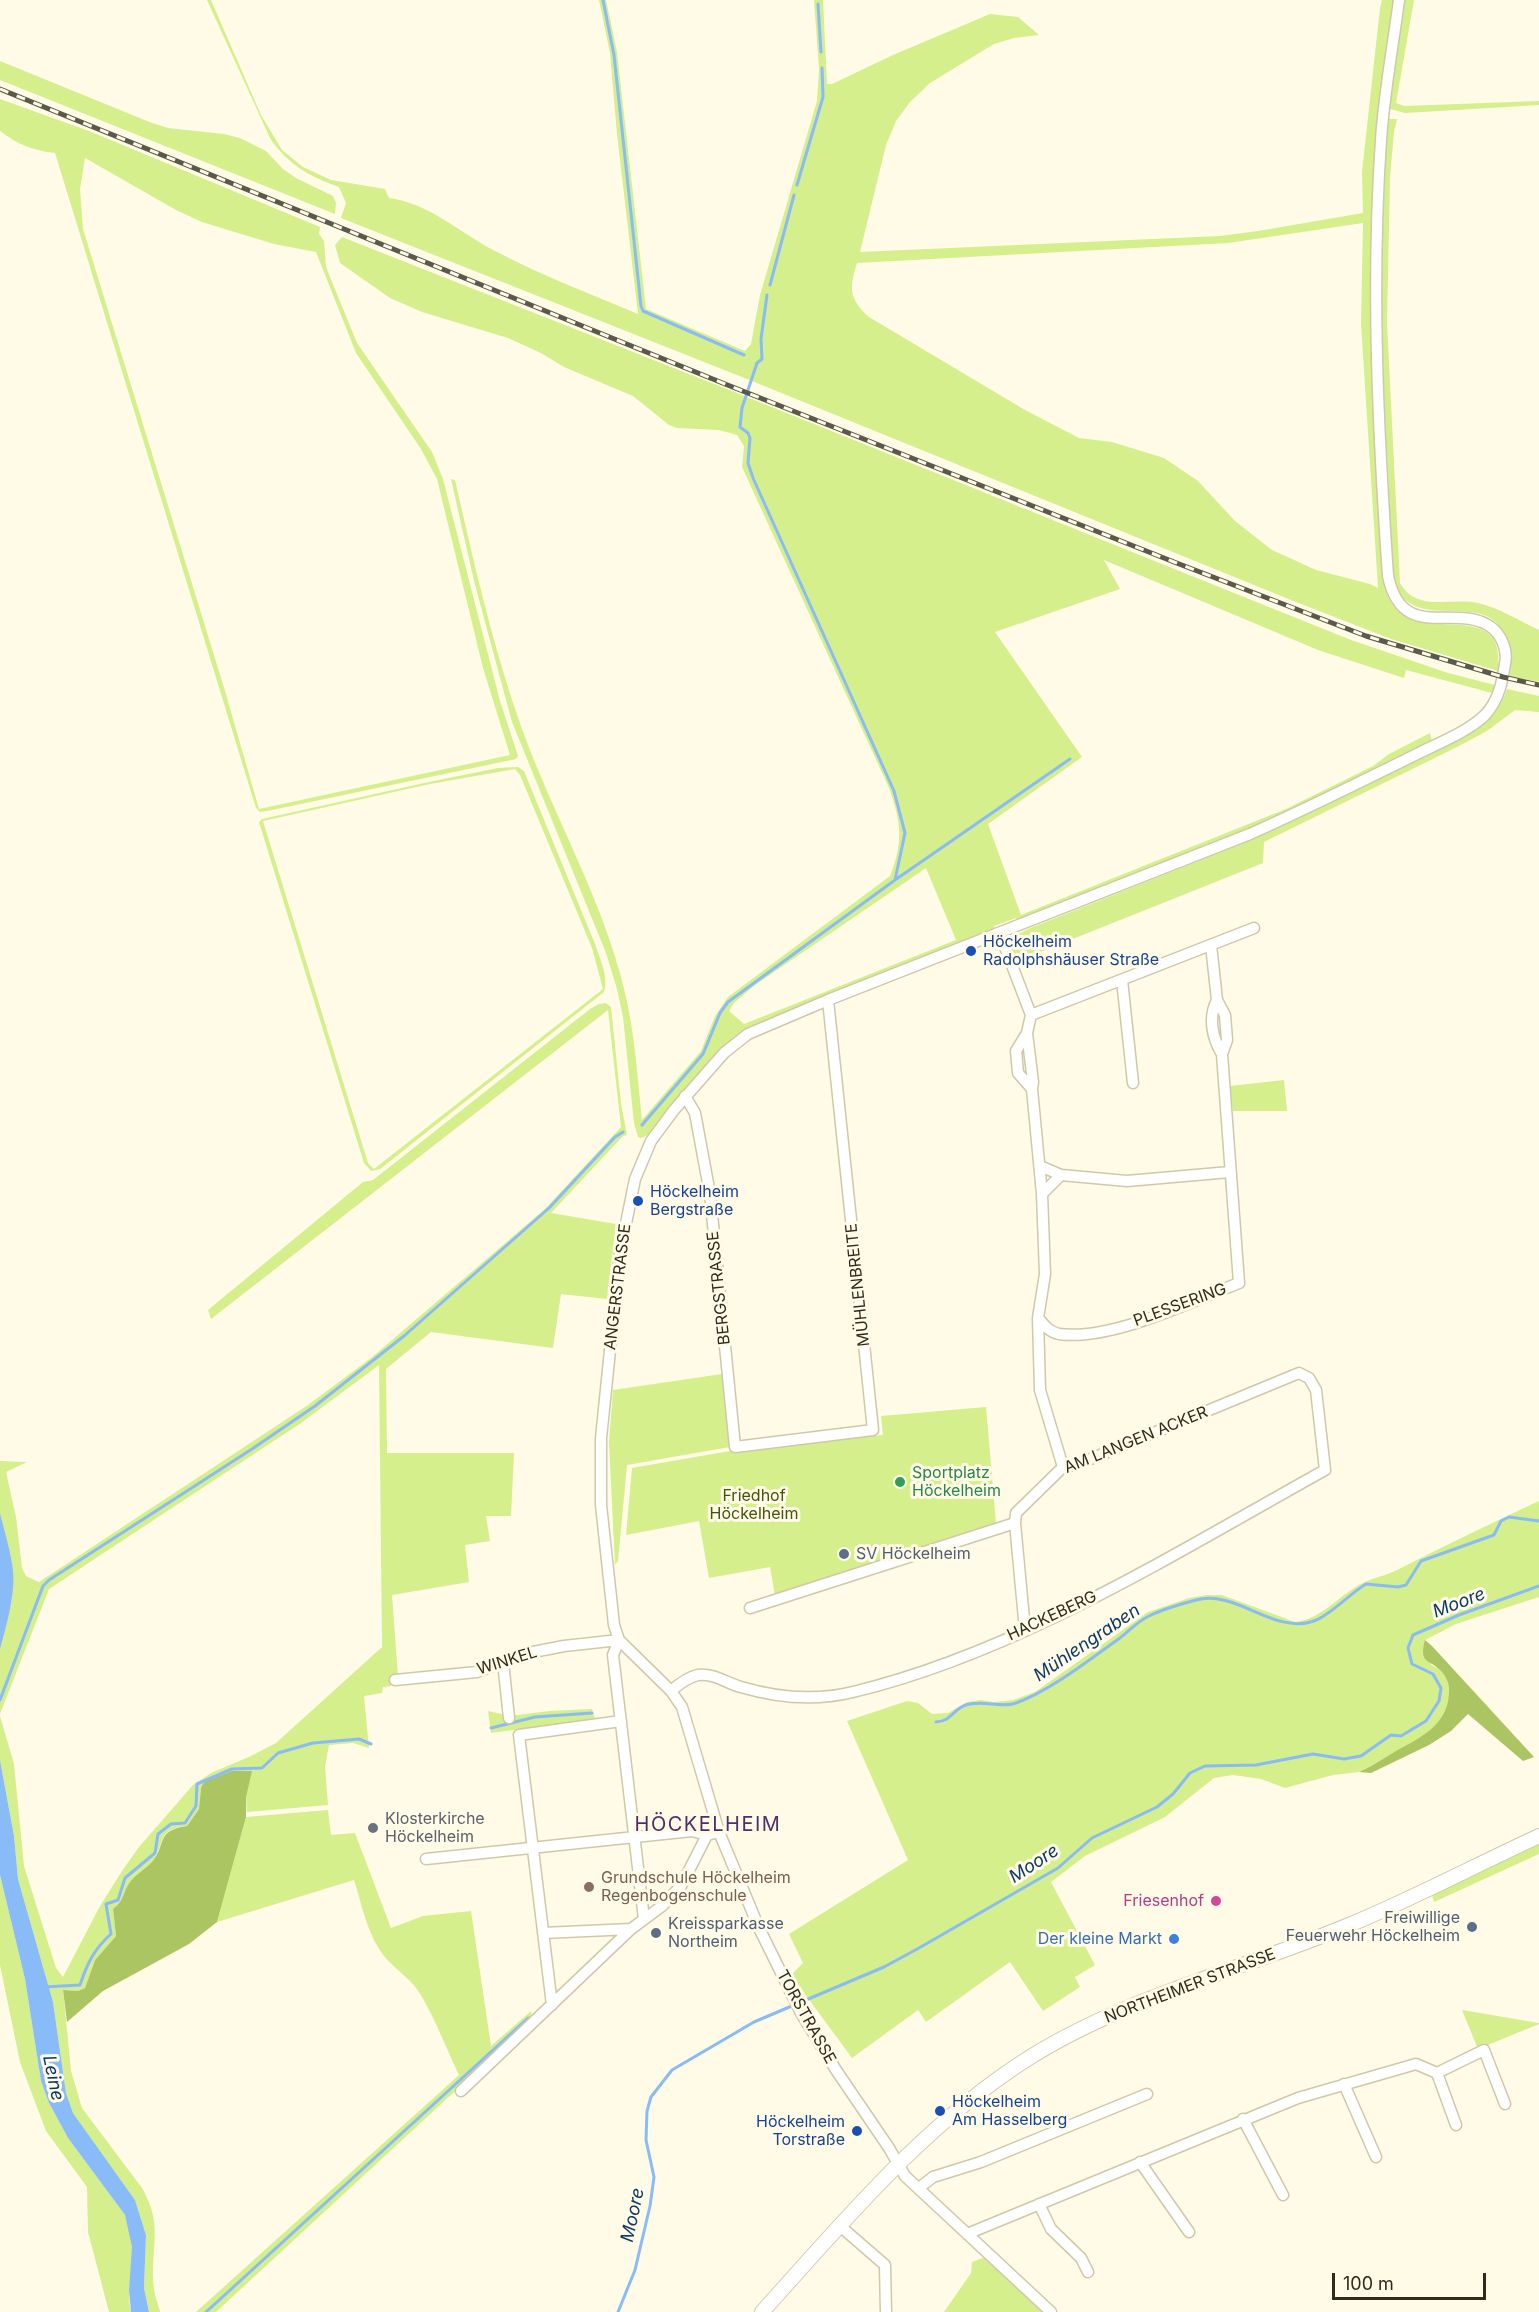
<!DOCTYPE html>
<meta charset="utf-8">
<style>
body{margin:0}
#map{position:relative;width:1539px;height:2312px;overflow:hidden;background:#fffbe7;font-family:Inter,sans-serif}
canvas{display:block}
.scale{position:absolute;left:1332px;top:2273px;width:154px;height:27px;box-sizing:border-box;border:3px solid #2e2c1f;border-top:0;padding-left:8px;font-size:18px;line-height:21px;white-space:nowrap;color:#2e2c1f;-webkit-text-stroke:4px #fffbe7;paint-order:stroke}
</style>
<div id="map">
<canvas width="1539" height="2312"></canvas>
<div class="scale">100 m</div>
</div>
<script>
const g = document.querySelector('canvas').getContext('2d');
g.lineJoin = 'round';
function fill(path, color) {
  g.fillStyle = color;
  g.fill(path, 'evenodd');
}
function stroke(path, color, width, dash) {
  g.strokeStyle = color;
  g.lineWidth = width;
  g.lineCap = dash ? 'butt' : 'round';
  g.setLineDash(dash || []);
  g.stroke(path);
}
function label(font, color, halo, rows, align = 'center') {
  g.font = font + ' Inter,sans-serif';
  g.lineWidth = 6;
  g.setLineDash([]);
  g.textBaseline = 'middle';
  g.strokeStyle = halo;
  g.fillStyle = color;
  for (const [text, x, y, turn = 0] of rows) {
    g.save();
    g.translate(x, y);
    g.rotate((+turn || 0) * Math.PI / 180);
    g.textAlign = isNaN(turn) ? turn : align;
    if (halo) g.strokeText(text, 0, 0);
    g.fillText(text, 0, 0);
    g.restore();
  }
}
const green = new Path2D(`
 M207,0H211L261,115L282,150L303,167L331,180L385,189L389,198C429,203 460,233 495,251C541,275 590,294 638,314L617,134L610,53L599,0H606L617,52L646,309L745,351L751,344L760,295L817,101L819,69L814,0H823L827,84H832L893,55L990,14L1018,17L1039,35L1014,38L994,44L930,83L910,102L896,121L886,145L860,252L1220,236L1258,231L1363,213L1362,172L1380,8L1382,0H1394L1380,107L1378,458L1384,584C1400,662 1508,585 1498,671L1391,639L1291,600L747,379L341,218L346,203L339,187C310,177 287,164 270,138ZM1363,223L1361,324L1378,588L1370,584L1316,570L1272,550L1235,521L1198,481L1164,458L1112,442L1079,438L1025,410L869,317C849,299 849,288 857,263L1228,243Z
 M1404,0H1414L1396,103L1404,106L1539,101V105L1405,113L1390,109V96Z
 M0,61L152,123L168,128L224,134L240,138L266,151L283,169L296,178L333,196L336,203L335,214L0,80Z
 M0,99L89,131L320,227L319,234L324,241L326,267L357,343L432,452L443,479L500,701L518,756L516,759L267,811L260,812L256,808L55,153C34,151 17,144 0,131ZM85,158L176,210L202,222L274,244L316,252L356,353L421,449L437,479L483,668L510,755L259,809L225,691L83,229L80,189Z
 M1387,119H1397L1394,132L1390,178L1387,323L1400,583C1417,613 1451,597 1478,603C1499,608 1520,621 1539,630V682L1510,676C1514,647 1505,615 1471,612C1436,609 1401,618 1391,572C1389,562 1390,550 1390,540C1389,516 1389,492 1388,468C1386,436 1382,404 1381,373C1377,289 1383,202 1387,119Z
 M342,237L732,391L1351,640L1448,673L1495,685L1492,693L1406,670L1404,678L1318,650L1104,560L1120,589L995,632L1082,757L988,824L1021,915L1286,809L1373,766L1389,754L1430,733L1432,741L1278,818L1018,921L1016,918L994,926L995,930L841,990L747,1029L718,1052L648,1135L641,1138L638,1137L634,1123L623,1017L617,989L606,953L512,722L474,581L451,479L455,480C474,563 493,648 522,729C552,812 598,891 621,977C634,1023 637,1072 642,1120L701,1051L715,1016L728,997L890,876C904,841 901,822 889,788L742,467L744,446L737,435L719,430L677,428L669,425L633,396L564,367L541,353L508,338L422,312L390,298L340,263L335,245ZM926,868L956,940L744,1024L729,1011L734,1003L755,985Z
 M1507,689L1539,696V712L1515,710L1487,731L1457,747L1264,842L1263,863L1015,962L1011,949L1013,937L1028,929L1249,841L1458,740C1481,727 1499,715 1507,689Z
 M518,767L524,771L595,944C600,959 609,977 604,992L380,1169L371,1171L364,1163L259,822L262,819L429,782L498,768ZM515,769L520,775L592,948L603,989L374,1169L368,1163L263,821L430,784Z
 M606,1003L611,1007L621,1104L627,1135L623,1136L551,1213L616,1224L607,1299L561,1294L553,1348L431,1332L386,1369L387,1453H514L511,1516H486L490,1541L465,1545L469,1582L392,1595L398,1676L391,1677V1686L383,1687L382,1693L364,1696L369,1748L353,1743L329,1745L325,1766L328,1805L247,1812L246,1797L201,1788L199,1809L187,1826C154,1830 167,1844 151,1863C145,1869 135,1875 130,1882C122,1893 125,1900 113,1909L116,1936L95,1960L85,1988L78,1991L63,1990L71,2071L82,2108L142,2188C165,2228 149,2249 154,2289C155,2297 158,2304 160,2312H149L144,2288L146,2235L135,2200L73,2113L66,2093L53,2002L18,1879L14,1836L0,1760V1716L14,1764L24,1866L56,1968L63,1977L100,1906L122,1871L139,1847L193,1785L211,1773L251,1756L276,1743L382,1647L379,1365L301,1423L49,1589L0,1714V1650L12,1600L13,1580L12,1563L0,1513V1461L27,1462L6,1472L16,1517L22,1568L26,1576L39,1582L308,1405L371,1358L545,1209L621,1127L608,1010L211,1319L208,1310L363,1182L373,1180L590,1009L599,1004Z
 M1284,1080L1287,1111H1233L1230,1086Z
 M722,1374L730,1447L627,1465L618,1561L615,1565L609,1442L613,1390Z
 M986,1407L996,1523L775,1595L770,1567L709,1578L699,1521L626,1535L632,1468L730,1451L883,1435L881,1416Z
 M1539,1501V1597L1456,1624L1425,1640L1431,1665L1440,1669L1446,1677L1450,1689L1449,1705L1442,1719L1431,1730L1413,1743L1359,1772L1333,1775L1285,1788L1261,1779L1233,1775L1214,1778L1165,1817L1085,1856L1051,1882L1095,1965L1075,1977L1080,1987L1043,2011L1010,1962L926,2022L918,2010L852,2058L791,1975L803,1963L789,1934L908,1860L847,1721L907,1701L918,1703L932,1714L948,1713L967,1702L981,1700L994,1702L1013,1700L1035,1692L1148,1612L1189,1598L1207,1595H1222L1295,1622C1322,1619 1338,1596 1361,1584C1373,1577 1387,1576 1399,1569C1446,1545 1492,1523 1539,1501Z
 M592,1709L595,1719L491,1733L488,1711L510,1716L549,1711Z
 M328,1810L331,1835L355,1833L391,1928L423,1916L471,1911L491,2046L531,2011L532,2020L216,2312H196L459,2075C446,2048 435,2018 419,1992C408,1975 389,1966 379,1949C366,1928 361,1902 354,1880L217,1922L246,1817Z
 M1539,1844V1854L1434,1902L1432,1895Z
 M0,1875L25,1979L41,2081L49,2103L68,2138L125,2215C128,2226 132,2237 132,2249C133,2269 126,2292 131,2312H109L88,2232L87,2187L46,2131L20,2062L0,1965Z
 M1462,2010L1539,2023V2024L1478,2049Z
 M985,2257L1044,2312H944L971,2273L972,2262Z`);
const forest = new Path2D(`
 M1425,1640L1432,1646L1534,1757L1523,1761L1468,1714L1451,1731L1429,1745L1371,1773L1359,1772C1372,1766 1384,1758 1396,1751C1420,1738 1448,1725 1449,1693C1450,1686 1447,1678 1442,1672C1431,1659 1418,1665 1425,1640Z
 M232,1771H252L246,1797V1817L217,1922L189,1944L103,1991L67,2022L63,1990L78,1991L85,1988L95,1960L116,1936L113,1909C125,1900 122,1893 130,1882C135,1875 145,1869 151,1863C168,1844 154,1831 187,1826L199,1809L201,1788L204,1782Z`);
const water = new Path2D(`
 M0,1513C4,1529 9,1546 12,1563C17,1592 7,1622 0,1650Z
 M0,1760L14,1836L18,1879L53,2002L66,2093L73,2113L135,2200L146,2235L144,2288L149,2312H131L129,2290L132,2247L125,2215L68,2138L49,2103L41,2081L25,1979L0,1875Z`);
const stream = new Path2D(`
 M603,0L614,55L641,306L643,311L744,355
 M818,4L821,52
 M797,185L823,97L822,68
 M770,285L794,195
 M767,295L761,339L762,359L757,363L742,408L740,427L748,433L750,438L748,463L753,478L894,791L905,833L895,880
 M642,1125L703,1054L720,1013L728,1002L895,880L1070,759
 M0,1700L43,1586L49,1580L252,1449L315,1406L404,1336L549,1208L615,1137L623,1132
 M936,1722C952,1721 953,1709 966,1705C983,1699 1000,1709 1016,1703C1050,1691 1090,1659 1120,1638C1129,1631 1138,1621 1149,1616C1163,1609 1181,1604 1196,1600C1237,1589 1273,1635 1314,1621C1331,1615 1349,1594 1366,1584L1398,1587L1406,1585L1421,1561L1494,1535L1501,1521L1509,1517L1539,1521
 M491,1728L535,1717L592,1713
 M45,1987L80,1985C87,1964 94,1949 111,1934L106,1904L118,1900L125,1878L155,1853L158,1834L171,1824L185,1823L196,1806L197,1784L232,1769L262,1768L278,1753L313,1743L359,1739L371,1744
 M206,2312L528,2018
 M618,2312L635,2270L650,2206L654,2177L646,2140L647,2111L651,2097L672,2070L754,2022L884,1967L919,1948L1058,1868L1092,1838L1157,1807L1173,1794L1190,1773L1205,1766L1256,1765L1313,1754L1344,1759L1361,1756L1391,1735L1401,1736L1426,1721L1439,1701L1441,1688L1433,1674L1412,1664L1408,1648L1413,1635L1459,1615L1539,1586`);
const minor = new Path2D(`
 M1000,934L1031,1015L1027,1033L1016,1051L1018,1073L1032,1089L1042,1194L1045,1274L1038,1318L1040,1390L1063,1467
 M1122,980L1133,1083
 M1217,1000C1208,1017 1212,1038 1222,1054
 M1031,1015L1254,928
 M1027,1033L1033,1082L1032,1089
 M685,1096L695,1113L710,1194L735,1447L873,1430L828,1000
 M1040,1166L1061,1175L1127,1181L1230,1172
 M1042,1194L1061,1175
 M1038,1318C1044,1325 1049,1332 1059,1334C1111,1341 1190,1302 1239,1283L1222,1054L1227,1040L1225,1015L1217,1000L1211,945
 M750,1608L1015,1523
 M503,1662L509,1718
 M395,1680L477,1672L528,1653L564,1646L619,1640L613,1655L644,1919
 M671,1691C679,1684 688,1677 698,1675C714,1673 726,1683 741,1687C778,1698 816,1701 853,1692C1019,1652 1177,1552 1325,1470L1316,1390L1309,1378L1299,1373L1076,1465L1063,1467L1016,1513L1015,1523L1025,1630
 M426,1859L692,1831L707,1835
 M543,1933L631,1929
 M552,2005L519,1735L621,1721
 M1437,2073L1456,2125
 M1344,2084L1376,2157
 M461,2091L631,1929L662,1906L681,1886L707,1835L719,1832
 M1243,2119L1283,2195
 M1140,2162L1189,2232
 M919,2188L933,2177L981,2162L1147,2094
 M1039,2204L1051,2229L1081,2258L1088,2272
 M840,2226L885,2265L886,2312
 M967,2234L1298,2098L1416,2064L1437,2073L1484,2050L1505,2104
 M1051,2312L905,2176L889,2148L836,2070L801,2013L759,1928L719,1832L682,1707L671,1691L619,1640L614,1625L601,1505V1438L620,1253L635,1179L651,1141L674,1110L724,1053L748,1034L828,1000L1250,834C1306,809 1360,782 1415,755C1436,744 1470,731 1486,714C1499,699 1502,683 1505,664C1508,649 1501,633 1488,625C1452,604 1402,642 1388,576C1378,431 1371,285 1381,140C1384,93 1393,46 1399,0`);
const major = new Path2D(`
 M762,2312C845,2220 926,2122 1032,2056C1129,1996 1244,1969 1349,1925C1414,1898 1476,1865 1539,1836`);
const rail = new Path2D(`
 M0,89L725,384L1174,562L1366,636L1503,677L1539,685`);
const markers = [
 [971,951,6,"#1a4fb4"],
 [638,1201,6,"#1a4fb4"],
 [900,1482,6,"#2e9e5b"],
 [844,1554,6,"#5c6f8a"],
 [373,1828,6,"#6b7280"],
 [589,1887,6,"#8d6e63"],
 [1216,1901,6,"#d1479c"],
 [1472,1927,6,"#5c6f8a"],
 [656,1933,6,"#5c6f8a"],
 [1174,1939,6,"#3f7fe0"],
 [940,2111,6,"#1a4fb4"],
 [857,2131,6,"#1a4fb4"]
];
const transitNames = [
 ["Höckelheim",983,942],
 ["Radolphshäuser Straße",983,960],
 ["Höckelheim",650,1192],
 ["Bergstraße",650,1210],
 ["Höckelheim",952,2102],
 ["Am Hasselberg",952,2120],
 ["Höckelheim",845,2122,"right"],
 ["Torstraße",845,2140,"right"]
];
const streetNames = [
 ["MÜHLENBREITE",858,1285,-96],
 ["ANGERSTRASSE",618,1287,-83],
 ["BERGSTRASSE",719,1288,-96],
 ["PLESSERING",1180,1305,-20],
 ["AM LANGEN ACKER",1136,1440,-22],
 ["HACKEBERG",1052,1616,-25],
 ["WINKEL",507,1661,-17],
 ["NORTHEIMER STRASSE",1190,1986,-21],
 ["TORSTRASSE",806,2017,61]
];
const leisureNames = [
 ["Sportplatz",912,1473],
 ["Höckelheim",912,1491]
];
const parkNames = [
 ["Friedhof",754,1496],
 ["Höckelheim",754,1514]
];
const serviceNames = [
 ["SV Höckelheim",856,1554],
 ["Freiwillige",1460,1918,"right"],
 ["Feuerwehr Höckelheim",1460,1936,"right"],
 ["Kreissparkasse",668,1924],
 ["Northeim",668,1942]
];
const worshipNames = [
 ["Klosterkirche",385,1819],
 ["Höckelheim",385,1837]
];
const educationNames = [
 ["Grundschule Höckelheim",601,1878],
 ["Regenbogenschule",601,1896]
];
const hotelNames = [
 ["Friesenhof",1204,1901]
];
const shopNames = [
 ["Der kleine Markt",1162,1939]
];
const waterNames = [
 ["Moore",1459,1603,-21],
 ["Mühlengraben",1087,1643,-34],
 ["Moore",1034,1864,-33],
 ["Leine",53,2078,78],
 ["Moore",633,2215,-78]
];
const quarterNames = [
 ["HÖCKELHEIM",708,1825]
];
fill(green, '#d4ef8c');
fill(forest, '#acc563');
fill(water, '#89bbf8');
stroke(stream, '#89bbf8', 3);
stroke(minor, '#cfc9a9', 13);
stroke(major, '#cfc9a9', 16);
stroke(minor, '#fff', 10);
stroke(major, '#fff', 14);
stroke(rail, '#5b594a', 5);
stroke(rail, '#fffbe7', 3, [9]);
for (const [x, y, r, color] of markers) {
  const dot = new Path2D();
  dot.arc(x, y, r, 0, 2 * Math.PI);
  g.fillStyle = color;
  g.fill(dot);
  stroke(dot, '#fffbe7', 2);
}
label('16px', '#164399', '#fffbe7', transitNames, 'left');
label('16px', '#2e2c1f', '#fffbe7', streetNames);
label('16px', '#27864d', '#fffbe7', leisureNames, 'left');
label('16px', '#45540b', '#fffbe7', parkNames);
label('16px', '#4e5e75', '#fffbe7', serviceNames, 'left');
label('16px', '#5b616d', '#fffbe7', worshipNames, 'left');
label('16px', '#785e54', '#fffbe7', educationNames, 'left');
label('16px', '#b23c85', '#fffbe7', hotelNames, 'right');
label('16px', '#366cbe', '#fffbe7', shopNames, 'right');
label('italic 18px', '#0d3a69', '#fffbe7', waterNames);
g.letterSpacing = '1.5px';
label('20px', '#502f68', '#fffbe7', quarterNames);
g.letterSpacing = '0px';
</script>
